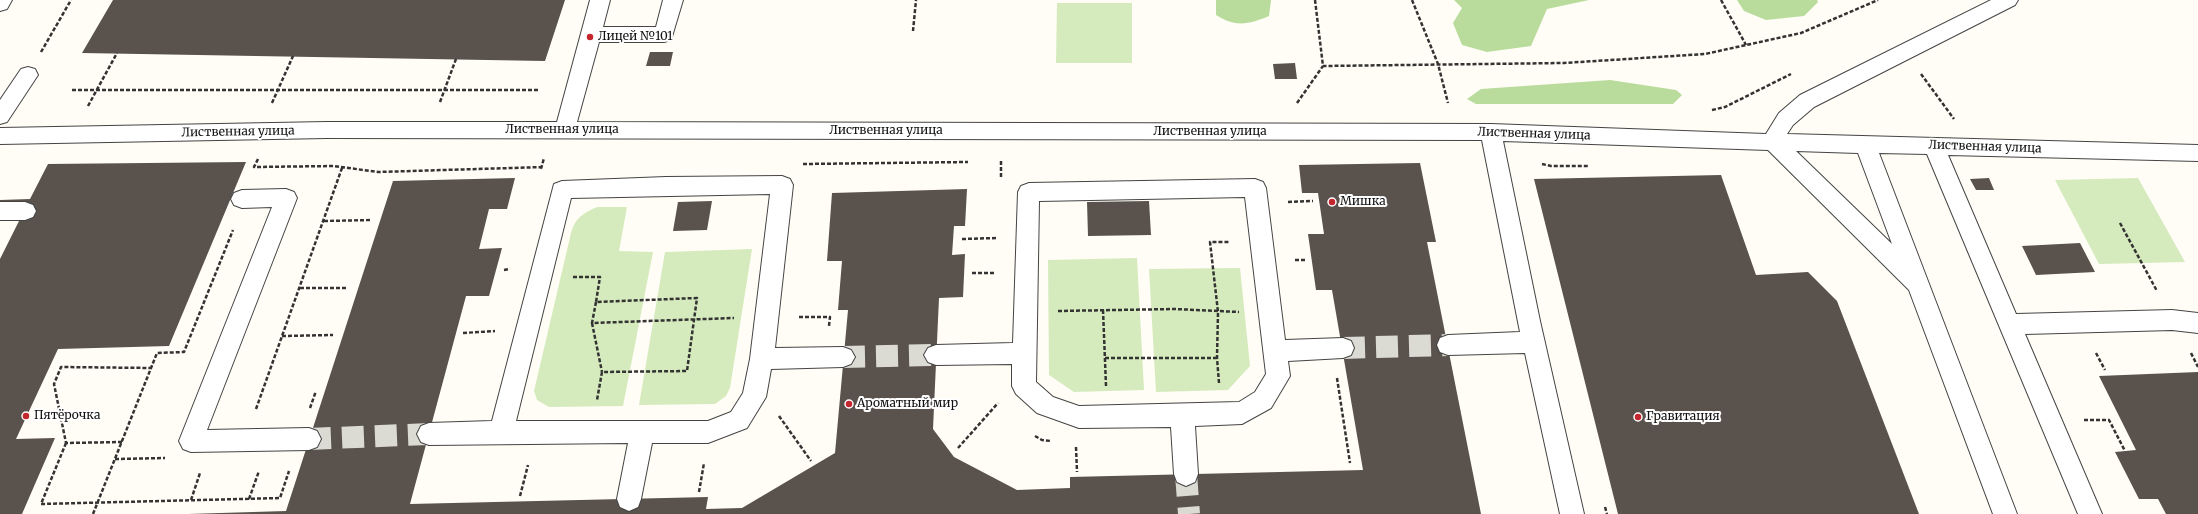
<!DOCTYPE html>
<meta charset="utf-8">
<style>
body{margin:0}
canvas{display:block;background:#fffdf5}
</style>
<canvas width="2198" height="514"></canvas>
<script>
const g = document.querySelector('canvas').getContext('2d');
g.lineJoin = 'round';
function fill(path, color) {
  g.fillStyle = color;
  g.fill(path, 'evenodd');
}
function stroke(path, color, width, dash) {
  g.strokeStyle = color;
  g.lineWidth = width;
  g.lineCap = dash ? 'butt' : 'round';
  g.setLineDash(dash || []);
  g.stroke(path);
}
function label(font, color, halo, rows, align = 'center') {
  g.font = font + ' Merriweather,serif';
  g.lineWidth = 4;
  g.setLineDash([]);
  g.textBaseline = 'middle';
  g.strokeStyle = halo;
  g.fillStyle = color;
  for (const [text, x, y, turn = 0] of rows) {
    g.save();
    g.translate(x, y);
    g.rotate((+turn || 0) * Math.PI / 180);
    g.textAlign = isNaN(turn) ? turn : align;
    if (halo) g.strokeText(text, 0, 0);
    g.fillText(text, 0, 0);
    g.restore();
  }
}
const green = new Path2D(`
 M1057,3H1132V63H1056Z
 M2138,178L2185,262L2099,264L2055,180Z
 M597,207H627L619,251L653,252L623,406L549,407L537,400L534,391L571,233C575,218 583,213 597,207Z
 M752,249L730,388L726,396L715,404L639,405L665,252Z
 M1137,258L1144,390L1074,392L1049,375L1048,260Z
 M1240,268L1250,366L1228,390L1156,392L1149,269Z`);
const forest = new Path2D(`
 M1216,0H1271L1269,16C1248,25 1235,27 1216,15Z
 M1454,0H1589L1547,9L1531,46L1487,52L1462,45L1453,23L1462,8Z
 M1737,0H1817L1818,2L1804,16L1766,20L1744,11Z
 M1610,80L1676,90L1682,95L1673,104H1476L1467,99L1481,89Z`);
const building = new Path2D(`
 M113,0H565L545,61L82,53Z
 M650,52H673L670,66H646Z
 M1295,63L1297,79H1275L1273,64Z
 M246,162L169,346L58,349L16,439L55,438L22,514H0V259L19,221H0V200L30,199L48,164Z
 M1420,163L1436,242H1427L1481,514H188L286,511L393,181L515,178L507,209H489L479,249L502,248L489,296H466L410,504L708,497L706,509L742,508L835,453L848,310H838L842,261H827L832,193L967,189L965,226H954L952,255L965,254L963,297L939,298L933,429L954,457L1017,490L1070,488V477L1363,470L1332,290H1316L1308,234H1324L1318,193H1302L1299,165Z
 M1721,175L1756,275L1808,272L1837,301L1919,514H1618L1534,179Z
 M1989,178L1994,190H1976L1970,179Z
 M712,201L707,230L673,231L678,202Z
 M1149,201L1151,235L1088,236L1087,202Z
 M2080,243L2095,272L2036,275L2022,246Z
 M2198,372V514H2166L2158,499H2139L2115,452L2136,450L2099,376Z`);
const minorTunnel = new Path2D(`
 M1343,348L1448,345
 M843,357L936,355
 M309,439L429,434
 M1186,474L1189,514`);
const path = new Path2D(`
 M1315,0L1323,66L1564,63L1705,54L1801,33L1878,0
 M1412,0L1438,64L1448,103
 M1721,0L1746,45
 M913,31L916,0
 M41,52L71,0
 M1921,74L1954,119
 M72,90H538
 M440,102L456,59
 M272,103L293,56
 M1297,103L1323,66
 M88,106L117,53
 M1712,110L1725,107L1791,74
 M258,159L254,167L334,166L378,172L544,167
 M1001,161V179
 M803,164L968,162
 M1542,164L1551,166H1589
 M541,169L544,158
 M1288,202L1313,201
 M324,221L372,220
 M2120,223L2157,291
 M962,239L997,238
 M1295,260H1305
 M504,270L510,269
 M972,273H996
 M573,277H600L596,302L697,298L687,371L602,372L597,400
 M300,288H348
 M596,302L592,323L734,318
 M1103,310L1106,386
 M1058,311L1175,309L1239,312
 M799,317H830L829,326
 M592,323L602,372
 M463,333L495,331
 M282,336L333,335
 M2096,353L2105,370
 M2191,353L2198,367
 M1105,358H1217
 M1337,378L1350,463
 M1219,383L1217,358L1218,312L1210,242H1230
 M310,408L316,391
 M256,409L342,168
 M779,416L811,461
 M2084,420H2109L2125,451
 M1035,436L1042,440L1051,441
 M122,442L66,443L54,384L61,367L152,368
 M66,443L41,504L280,498L289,471
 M1076,447L1077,472
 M958,448L998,403
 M115,459L165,458
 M699,492L704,463
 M520,496L528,465
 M249,499L259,471
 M191,500L200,473
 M1605,507L1607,514
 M93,514L157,353L184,352L233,230`);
const minor = new Path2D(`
 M0,0H12L7,9L0,11Z
 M590,0H610L603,27H656L663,0H683L671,40L664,42H599L577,122L1491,124L1766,134L1779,113L1800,95L1991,0H2018L2015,5L1814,107L1793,125L1787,134L2198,145V161L1948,155L2016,314L2172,310L2198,313V333L2172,330L2025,334L2102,514H2078L1927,154L1879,153L2017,514H1993L1909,290L1768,150L1503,141L1540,321L1584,514H1560L1525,353L1448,355L1440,352L1437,345L1440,338L1448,335L1520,332L1482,140L327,138L0,144V128L327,122H557ZM1796,151L1858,153L1892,244Z
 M28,67L35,69L38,75L7,122L0,124V100L21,69Z
 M782,176L790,179L793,185L775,348L843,347L851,350L855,357L851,364L843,367L771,369L766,397L747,428L708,443H652L641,499L638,507L629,511L620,507L617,499L628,443L429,445L421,442L417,434L421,426L429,423L492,421L554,184L562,181L666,177ZM770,194L750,359L743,393L731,412L708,421H516L571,198Z
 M1255,179L1263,182L1266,188L1285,340L1343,338L1351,341L1354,348L1351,355L1343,358L1288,361L1290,376L1271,408L1242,424L1195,426L1198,474L1195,482L1186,486L1177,482L1174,474L1171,427L1079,428L1037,413L1016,394L1012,386V364L936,365L928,362L924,355L928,348L936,345L1013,343L1018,192L1021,186L1029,183ZM1245,197L1266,374L1255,392L1239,402L1079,406L1053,397L1036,382L1039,201Z
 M286,189L294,192L297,198L207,430L309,428L317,431L321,439L317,447L309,450L191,452L183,449L179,441L272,207L242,208L234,205L231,199L234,193L242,190Z
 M0,202H25L33,205L36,211L33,217L25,220H0Z`);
const markers = [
 [590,37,4,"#c4262e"],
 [1332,202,4,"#c4262e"],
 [849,404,4,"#c4262e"],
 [26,416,4,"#c4262e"],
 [1638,417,4,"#c4262e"]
];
const poiNames = [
 ["Лицей №101",598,37],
 ["Мишка",1340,202],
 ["Ароматный мир",857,404],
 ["Пятёрочка",34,416],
 ["Гравитация",1646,417]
];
const streetNames = [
 ["Лиственная улица",562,130],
 ["Лиственная улица",886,131],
 ["Лиственная улица",238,132,-1],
 ["Лиственная улица",1210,132],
 ["Лиственная улица",1534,134,2],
 ["Лиственная улица",1985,147,2]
];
fill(green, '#d5ebbd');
fill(forest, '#b9dc9c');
fill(building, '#5a524d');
stroke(minorTunnel, '#dbdad3', 22, [22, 11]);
stroke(minor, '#444', 2);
stroke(path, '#333', 2.5, [4, 2]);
fill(minor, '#fff');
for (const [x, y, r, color] of markers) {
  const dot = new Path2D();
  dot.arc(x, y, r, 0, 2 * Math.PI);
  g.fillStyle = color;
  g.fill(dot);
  stroke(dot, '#fff', 1.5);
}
label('12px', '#111', '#fff', poiNames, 'left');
label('12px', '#111', '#fff', streetNames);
</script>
